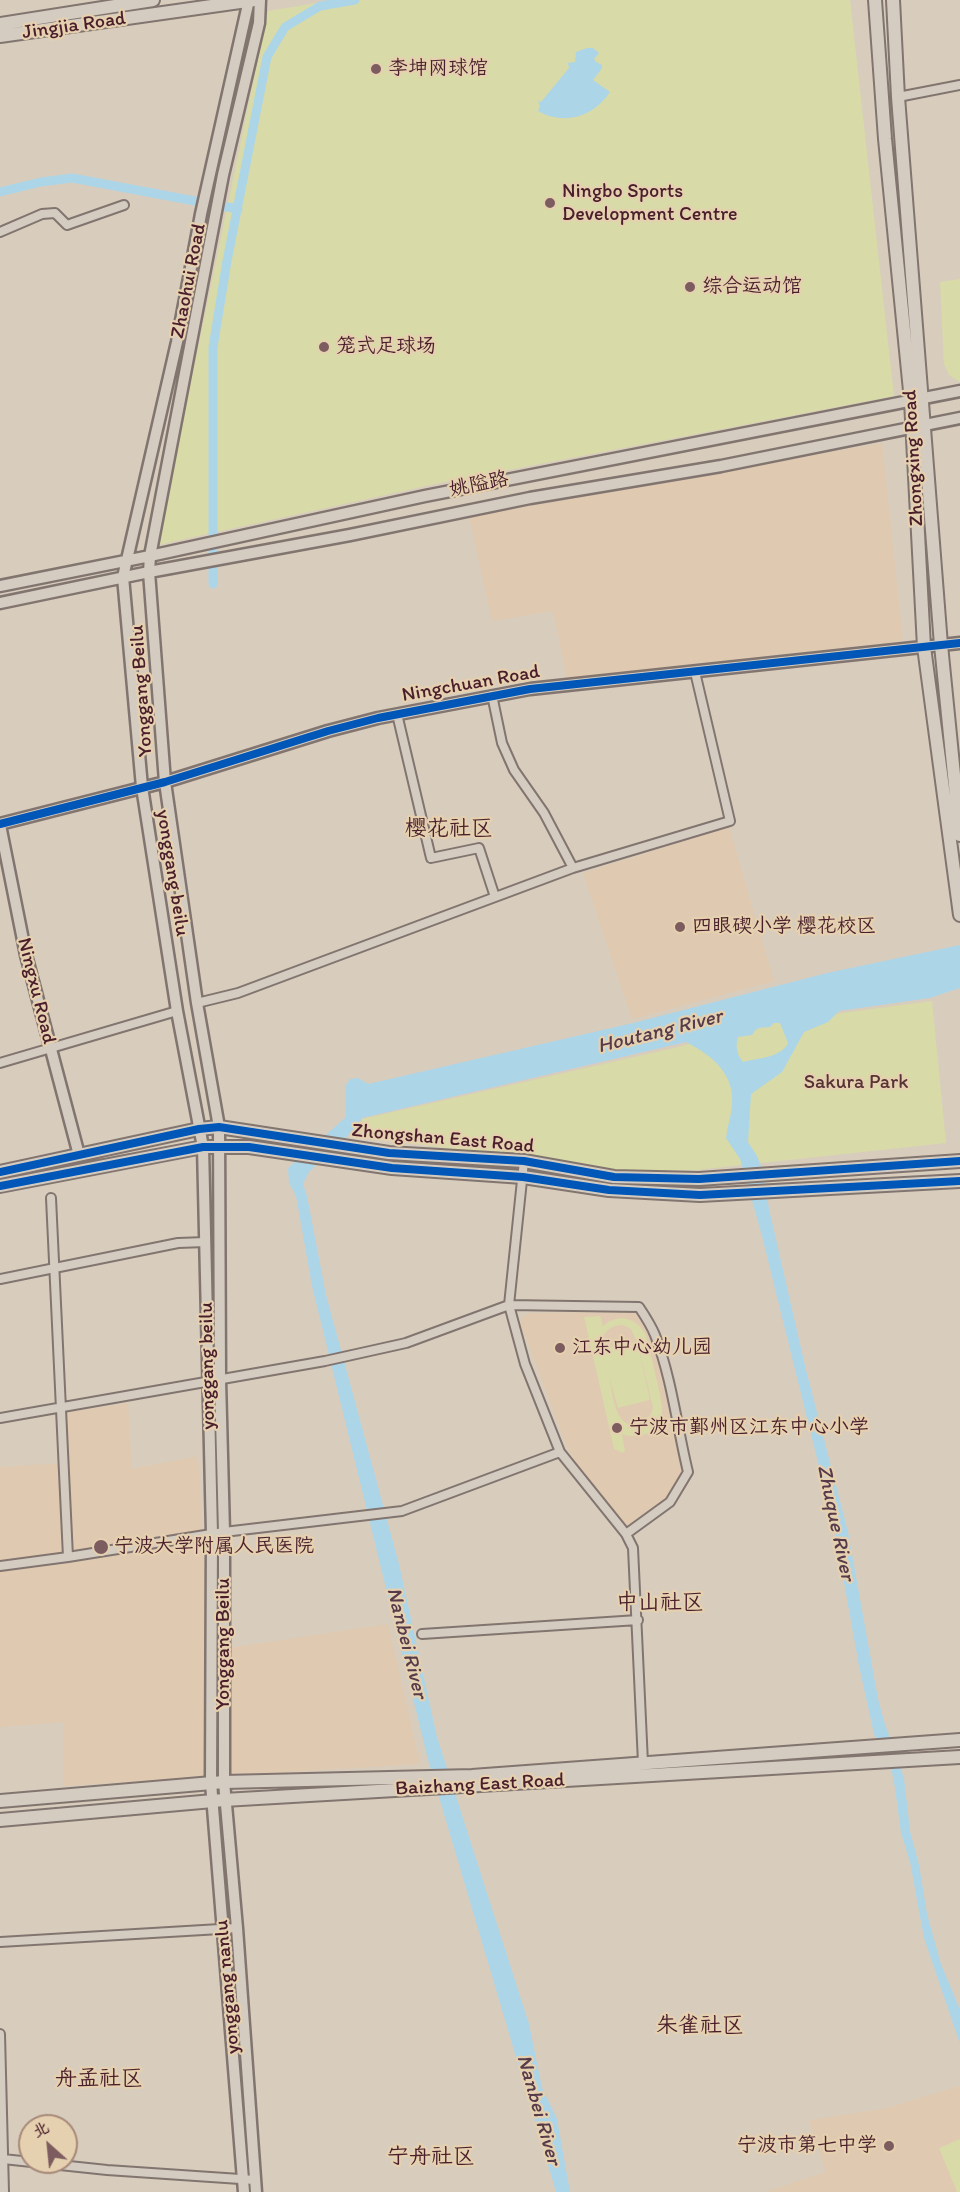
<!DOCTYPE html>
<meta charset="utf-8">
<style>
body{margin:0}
#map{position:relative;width:960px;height:2192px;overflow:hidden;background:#d8cdbc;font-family:Itim,"LXGW WenKai TC",sans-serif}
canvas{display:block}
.north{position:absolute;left:18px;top:2114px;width:60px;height:60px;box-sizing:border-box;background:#e5d0af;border:2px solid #a7897a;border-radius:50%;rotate:333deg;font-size:16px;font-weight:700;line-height:24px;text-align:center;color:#4a1f2b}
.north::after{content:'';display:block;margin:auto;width:21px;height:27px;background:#7c5c5e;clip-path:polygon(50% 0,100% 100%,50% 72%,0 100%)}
</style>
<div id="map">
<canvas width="960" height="2192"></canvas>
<div class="north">北</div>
</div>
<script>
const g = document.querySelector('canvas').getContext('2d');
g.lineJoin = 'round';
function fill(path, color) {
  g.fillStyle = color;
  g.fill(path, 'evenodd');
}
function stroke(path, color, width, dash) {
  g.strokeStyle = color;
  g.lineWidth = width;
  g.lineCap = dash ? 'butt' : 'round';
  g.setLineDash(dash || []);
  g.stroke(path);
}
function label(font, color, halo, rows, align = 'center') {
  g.font = font + ' Itim,"LXGW WenKai TC",sans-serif';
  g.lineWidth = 4.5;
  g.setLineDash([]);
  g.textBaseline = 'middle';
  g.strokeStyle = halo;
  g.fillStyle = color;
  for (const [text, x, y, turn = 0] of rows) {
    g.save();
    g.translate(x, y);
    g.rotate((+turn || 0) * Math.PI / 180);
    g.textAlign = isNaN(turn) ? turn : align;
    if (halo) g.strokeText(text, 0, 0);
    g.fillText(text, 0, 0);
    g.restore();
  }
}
const built = new Path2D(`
 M882,443L903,641L567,678L553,611L492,621L469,517Z
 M729,827L774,981L632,1019L583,873Z
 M631,1312L640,1315L657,1353L671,1396L673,1420L685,1471L667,1501L626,1529L596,1492L568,1450L521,1324L522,1317L529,1313Z
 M128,1403L132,1469L198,1456L209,1651L388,1624L420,1764L63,1786V1722L0,1727V1467L67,1463L62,1413Z
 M960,2086V2192H765L826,2172L809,2120L883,2109Z`);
const green = new Path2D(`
 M335,0H850L894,396L435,484L157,545L268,11Z
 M960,279V382L949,375L944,364L940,282Z
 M932,1001L946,1143L696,1170L624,1171L361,1137L362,1119L678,1047L759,1024Z
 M600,1316L603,1326C618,1312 637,1318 646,1335C649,1351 664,1401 662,1414C659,1434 638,1440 622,1434L625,1451L622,1453L614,1449L584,1317ZM623,1325L631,1329L637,1342L603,1349C600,1335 608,1325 623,1325ZM638,1345L653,1408C651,1416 647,1420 640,1423C615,1434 613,1393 609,1377L618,1408L650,1400Z
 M960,2139V2192H957L939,2148Z`);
const water = new Path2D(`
 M587,48H593L599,53L594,59L596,62L602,65V68L593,80L610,92C593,117 564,126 538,111L540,106L538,101L541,102L569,68L568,63L575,62L576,52Z
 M960,945V988L930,998L839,1011L828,1022L804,1032L782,1072L751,1094L748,1142L757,1156L763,1171L769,1209L806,1370L848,1532L878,1699L885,1724L904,1778L910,1831L919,1865L927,1914L941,1964L960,2010V2044L924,1938L910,1862L901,1833L895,1788L892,1772L874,1734L859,1666L834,1527L761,1232L740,1159L726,1138C727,1127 731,1117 732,1106C735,1074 713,1056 686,1042L362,1118L357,1127L309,1172L303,1184L307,1196L326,1295L399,1564L437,1737L529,2024L542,2088L557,2119L570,2192H556L428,1760L312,1286L296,1196L289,1183L288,1168L346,1117L345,1086L350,1079L358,1078L368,1084L633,1023L827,973ZM774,1023H780L788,1043C781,1058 757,1058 743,1062C737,1055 735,1046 738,1037L752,1035C757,1026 761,1028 770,1027Z`);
const canal = new Path2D(`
 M0,192L41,182L72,178L238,209
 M213,584V347L227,261L267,57L285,27L320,6L355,0`);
const street = new Path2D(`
 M898,97L960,85
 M0,232L42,214L55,213L67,225L124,205
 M397,714L431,858L479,848L495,897
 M573,868L730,821L695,672
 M197,1003L238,993L573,868L544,813L514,770L502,743L492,695
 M0,1063L177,1011
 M524,1161L509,1305L525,1364L560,1452L626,1534L633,1548L643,1763
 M51,1198L68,1557
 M0,1279L178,1243L206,1242
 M0,1418L325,1361L406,1343L509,1305L639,1307C645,1316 651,1325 655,1335C672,1379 677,1427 688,1472L670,1502L626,1534
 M0,1566L68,1557L224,1532L402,1511L560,1452
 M422,1634L638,1620
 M0,1942L237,1928
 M0,2034L4,2192
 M3,2159L107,2170L255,2180`);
const secondary = new Path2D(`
 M0,586L150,556L425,496L960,391
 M0,603L149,572L350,535L530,498L721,466L960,418
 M0,824L165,782L328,731L378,718L530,689L960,643
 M0,825L26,955L79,1155
 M244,2192L211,1783L212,1534L203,1147L177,1011L142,787L123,577L177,342L201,214L249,0
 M256,2192L237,1928L224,1782V1532L220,1380L219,1127L197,1003L165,782L149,572L150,556L223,175L259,23L260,0`);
const primary = new Path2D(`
 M875,0L885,139L911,401L924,647L960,915
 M893,0L898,97L941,645L960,835
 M0,24L153,0
 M0,36L254,0
 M0,1172L199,1129L219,1127L389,1153L524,1161L614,1177L699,1179L960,1161
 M0,1186L203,1147H249L392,1168L523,1177L609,1190L700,1195L960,1181
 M0,1801L224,1782L472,1776L960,1740
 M0,1820L224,1800L960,1757`);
const cycleway = new Path2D(`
 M0,824L165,782L328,731L378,718L530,689L960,643
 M0,1172L199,1129L219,1127L389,1153L524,1161L614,1177L699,1179L960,1161
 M0,1186L203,1147H249L392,1168L523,1177L609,1190L700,1195L960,1181`);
const markers = [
 [376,69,6,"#7c5c5e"],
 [550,203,6,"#7c5c5e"],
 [690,287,6,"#7c5c5e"],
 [324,347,6,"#7c5c5e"],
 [680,927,6,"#7c5c5e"],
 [560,1348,6,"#7c5c5e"],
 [617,1428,6,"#7c5c5e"],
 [101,1547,8,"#7c5c5e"],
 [889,2146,6,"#7c5c5e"]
];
const streetNames = [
 ["Jingjia Road",74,26,-8],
 ["Zhaohui Road",189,281,-79],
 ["Zhongxing Road",914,458,-93],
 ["姚隘路",479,485,-11],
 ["Ningchuan Road",471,684,-10],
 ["Yonggang Beilu",142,691,-94],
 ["yonggang beilu",172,873,81],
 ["Ningxu Road",36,991,76],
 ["Zhongshan East Road",443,1139,5],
 ["yonggang beilu",208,1366,-91],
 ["Yonggang Beilu",224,1644,-90],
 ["Baizhang East Road",480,1785,-3],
 ["yonggang nanlu",228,1987,-95]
];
const poiNames = [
 ["李坤网球馆",388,69],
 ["Ningbo Sports",562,192],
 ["Development Centre",562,215],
 ["综合运动馆",702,287],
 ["笼式足球场",336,347],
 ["四眼碶小学 樱花校区",692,927],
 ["江东中心幼儿园",572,1348],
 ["宁波市鄞州区江东中心小学",629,1428],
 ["宁波大学附属人民医院",114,1547],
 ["宁波市第七中学",877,2146,"right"]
];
const parkNames = [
 ["Sakura Park",856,1083]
];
const waterNames = [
 ["Houtang River",660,1032,-14],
 ["Zhuque River",835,1523,78],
 ["Nanbei River",406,1643,76],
 ["Nanbei River",538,2110,74]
];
const quarterNames = [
 ["樱花社区",449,829],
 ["中山社区",660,1603],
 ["朱雀社区",700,2026],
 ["舟孟社区",99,2079],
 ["宁舟社区",431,2157]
];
fill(built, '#dfc9b0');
fill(green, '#d8daa8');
fill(water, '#add5e8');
stroke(canal, '#add5e8', 9);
stroke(street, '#827570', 12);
stroke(secondary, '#827570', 15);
stroke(primary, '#827570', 16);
stroke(street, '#d4ccc0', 8);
stroke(secondary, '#d4ccc0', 10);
stroke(primary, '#d4ccc0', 12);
stroke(cycleway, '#0057b8', 8);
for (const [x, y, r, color] of markers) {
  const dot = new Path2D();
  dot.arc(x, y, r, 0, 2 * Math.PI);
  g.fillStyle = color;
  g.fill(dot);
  stroke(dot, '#e5d0af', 2);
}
label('20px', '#4a1f2b', '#e5d0af', streetNames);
label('20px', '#4a1f2b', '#e5d0af', poiNames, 'left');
label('20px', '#583336', '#e5d0af', parkNames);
label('italic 21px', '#563b4a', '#e5d0af', waterNames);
label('22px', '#4a1f2b', '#e5d0af', quarterNames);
</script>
